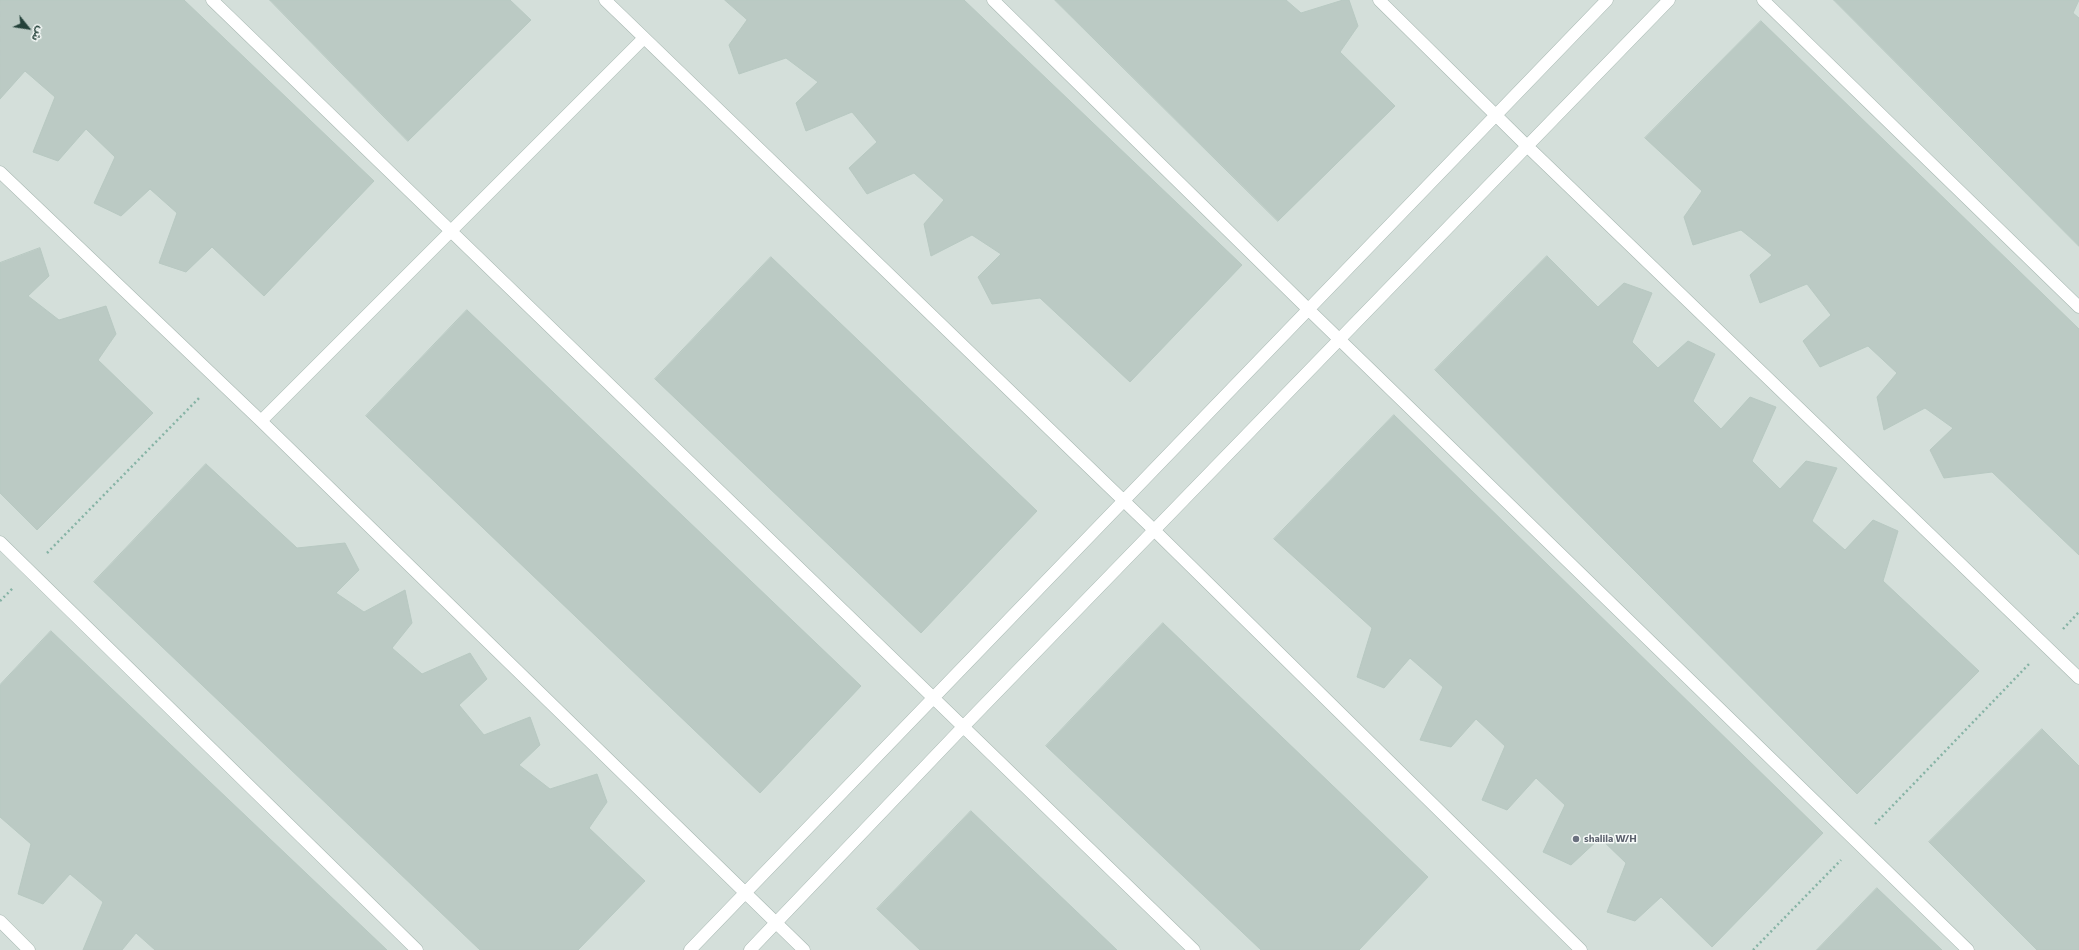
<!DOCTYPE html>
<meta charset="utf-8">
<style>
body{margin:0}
#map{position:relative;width:2079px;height:950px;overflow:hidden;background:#e6efeb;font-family:Commissioner,"Noto Sans Arabic",sans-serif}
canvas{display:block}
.north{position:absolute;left:8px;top:8px;width:40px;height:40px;-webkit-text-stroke:3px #f7fbf9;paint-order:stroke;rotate:120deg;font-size:11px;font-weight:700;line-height:16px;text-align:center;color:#24423a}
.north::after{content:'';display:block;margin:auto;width:14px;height:18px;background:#24423a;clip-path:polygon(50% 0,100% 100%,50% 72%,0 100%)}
</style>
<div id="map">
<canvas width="2079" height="950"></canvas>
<div class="north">ش</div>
</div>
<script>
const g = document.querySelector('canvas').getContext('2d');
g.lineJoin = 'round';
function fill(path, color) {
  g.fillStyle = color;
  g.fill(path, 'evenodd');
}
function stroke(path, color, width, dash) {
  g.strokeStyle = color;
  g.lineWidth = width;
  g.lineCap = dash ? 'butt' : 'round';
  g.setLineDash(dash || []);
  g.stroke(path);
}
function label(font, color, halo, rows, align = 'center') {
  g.font = font + ' Commissioner,sans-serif';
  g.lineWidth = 3;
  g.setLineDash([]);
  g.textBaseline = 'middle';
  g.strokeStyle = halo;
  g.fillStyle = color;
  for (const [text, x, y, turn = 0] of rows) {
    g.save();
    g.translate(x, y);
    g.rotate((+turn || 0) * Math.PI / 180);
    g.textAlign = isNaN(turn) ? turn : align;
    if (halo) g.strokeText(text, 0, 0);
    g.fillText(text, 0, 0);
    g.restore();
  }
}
const built = new Path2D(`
 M0,0H2079V950H0Z`);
const building = new Path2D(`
 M0,0H184L374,181L264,296L212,247L186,272L159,263L177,213L150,189L121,216L94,203L115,157L86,129L58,161L33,152L55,97L25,71L0,99Z
 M270,0H510L531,20L408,141Z
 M725,0H964L1242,265L1130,382L1040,298L992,304L978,277L1001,254L972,235L931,256L924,224L944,200L914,173L867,194L849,168L877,142L852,112L806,131L796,103L818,82L786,58L739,74L729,45L747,20Z
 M1055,0H1286L1301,13L1343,0H1349L1358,26L1340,52L1395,106L1278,221Z
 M1834,0H2079L2073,13L2079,18V246Z
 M1761,21L2079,329V555L1992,472L1944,478L1930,450L1953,428L1925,408L1884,430L1877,397L1897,373L1868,346L1820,367L1803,341L1831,315L1807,284L1760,303L1750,275L1772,255L1741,230L1693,245L1684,217L1702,191L1645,138Z
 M40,248L49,276L28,296L59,320L106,306L116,334L98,360L153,413L37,530L0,493V263Z
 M1547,256L1598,307L1624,283L1652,293L1632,342L1658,368L1688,341L1715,354L1693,401L1721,429L1750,397L1776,407L1752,461L1780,489L1806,461L1837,468L1812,521L1845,550L1873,520L1898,531L1883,581L1979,671L1857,794L1435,370Z
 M771,257L1037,511L921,633L655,379Z
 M467,310L861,686L760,793L366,416Z
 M1394,415L1823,833L1712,947L1661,897L1635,921L1607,912L1626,863L1600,838L1571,865L1543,852L1565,805L1536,778L1507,810L1482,800L1505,746L1476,719L1451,747L1420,740L1443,687L1410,658L1384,688L1357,677L1372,628L1274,539Z
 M206,464L297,548L345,543L359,570L336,593L364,612L405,590L412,623L392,648L422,674L470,653L487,679L459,705L484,735L530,717L540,745L519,765L550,789L597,774L607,802L589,828L645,881L578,950H480L94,582Z
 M1163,623L1428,877L1359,950H1261L1046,746Z
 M51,631L387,950H155L136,933L122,950H83L103,902L70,874L43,904L18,894L31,844L0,817V685Z
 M2042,729L2079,766V950H2037L1929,842Z
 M971,811L1117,950H920L877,909Z
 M1877,888L1942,950H1817Z`);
const path = new Path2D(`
 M47,553L200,397
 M0,601L13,588
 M2063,629L2079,612
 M1875,824L2029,664
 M1753,950L1841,860`);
const minor = new Path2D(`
 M212,0L1194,950
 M605,0L1154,530L1581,950
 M993,0L1308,309L1968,950
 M1379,0L1527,146L2079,678
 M1763,0L2079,307
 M0,172L261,421L804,950
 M261,421L644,38
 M0,542L417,950
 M0,921L29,950
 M690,950L1607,0
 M750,950L963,727L1669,0`);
const markers = [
 [1576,839,4,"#6b7280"]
];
const worshipNames = [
 ["shalila W/H",1584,839]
];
fill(built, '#d4dfda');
fill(building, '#bbcac4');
stroke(building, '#b8c9c2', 1);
stroke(minor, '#a8b8b2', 13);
stroke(path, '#86b3a5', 2.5, [2, 3]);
stroke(minor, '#fff', 12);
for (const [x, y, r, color] of markers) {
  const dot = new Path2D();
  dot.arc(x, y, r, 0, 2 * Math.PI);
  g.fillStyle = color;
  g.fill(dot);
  stroke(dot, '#f7fbf9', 1.5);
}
label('bold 10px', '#5b616d', '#f7fbf9', worshipNames, 'left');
</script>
